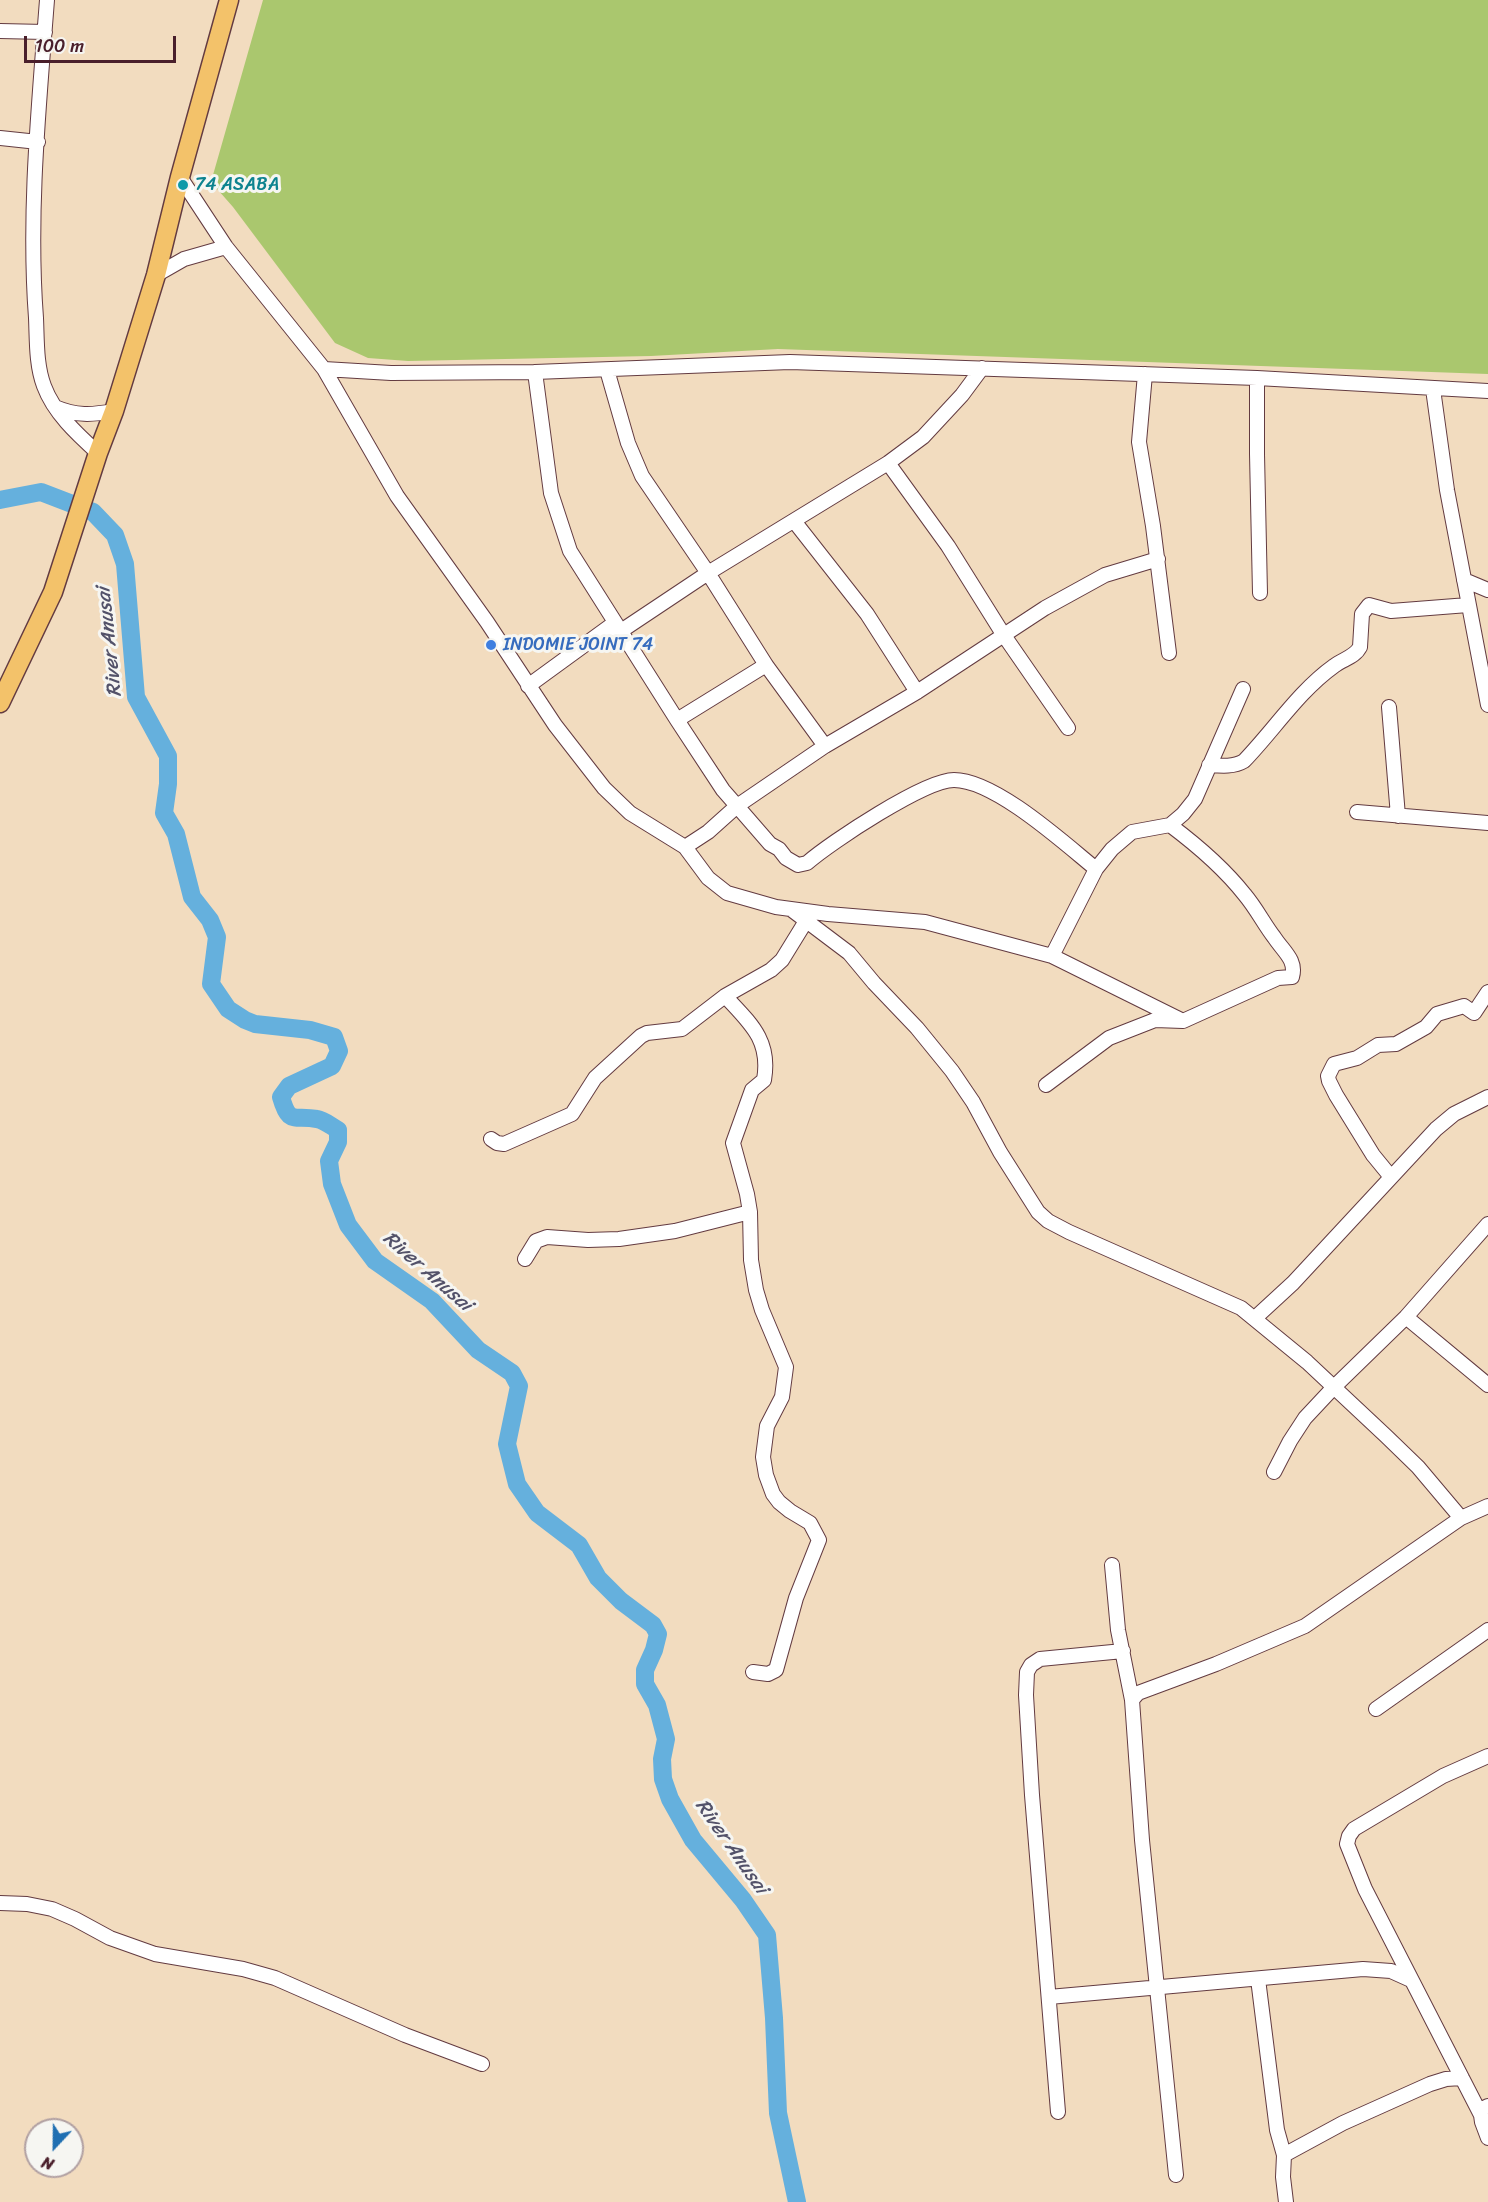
<!DOCTYPE html>
<style>
body{margin:0}
#map{position:relative;width:1488px;height:2202px;overflow:hidden;background:#f2dcbf;font-family:Sriracha,sans-serif}
canvas{display:block}
.north{position:absolute;left:24px;top:2118px;width:60px;height:60px;box-sizing:border-box;background:#f6f6f2;border:2px solid #b1a0a2;border-radius:50%;rotate:202deg;font-size:16px;font-weight:700;line-height:24px;text-align:center;color:#4a1f2b}
.north::after{content:'';display:block;margin:auto;width:21px;height:27px;background:#1f6fb2;clip-path:polygon(50% 0,100% 100%,50% 72%,0 100%)}
.scale{position:absolute;left:24px;top:36px;width:152px;height:27px;box-sizing:border-box;border:3px solid #4a1f2b;border-top:0;padding-left:8px;font-size:18px;line-height:21px;white-space:nowrap;color:#4a1f2b;-webkit-text-stroke:4px #f6f6f2;paint-order:stroke}
</style>
<div id="map">
<canvas width="1488" height="2202"></canvas>
<div class="north">N</div>
<div class="scale">100 m</div>
</div>
<script>
const g = document.querySelector('canvas').getContext('2d');
g.lineJoin = 'round';
function fill(path, color) {
  g.fillStyle = color;
  g.fill(path, 'evenodd');
}
function stroke(path, color, width, dash) {
  g.strokeStyle = color;
  g.lineWidth = width;
  g.lineCap = dash ? 'butt' : 'round';
  g.setLineDash(dash || []);
  g.stroke(path);
}
function label(font, color, halo, rows, align = 'center') {
  g.font = font + ' Sriracha,sans-serif';
  g.lineWidth = 6;
  g.setLineDash([]);
  g.textBaseline = 'middle';
  g.strokeStyle = halo;
  g.fillStyle = color;
  for (const [text, x, y, turn = 0] of rows) {
    g.save();
    g.translate(x, y);
    g.rotate((+turn || 0) * Math.PI / 180);
    g.textAlign = isNaN(turn) ? turn : align;
    if (halo) g.strokeText(text, 0, 0);
    g.fillText(text, 0, 0);
    g.restore();
  }
}
const green = new Path2D(`
 M263,0H1488V374L778,349L651,356L408,361L368,358L335,343L233,207L211,182Z`);
const river = new Path2D(`
 M0,500L41,492L93,512L115,535L125,564L136,697L168,756V784L164,813L176,834L192,897L210,920L217,937L211,984L228,1009L245,1020L255,1024L310,1030L334,1037L339,1051L332,1066L289,1086L281,1097C289,1125 293,1115 317,1119C324,1120 331,1126 338,1130V1142L329,1161L332,1184L348,1225L375,1261L432,1301L478,1350L512,1373L519,1386L507,1444L517,1484L537,1513L579,1545L598,1578L621,1601L653,1625L658,1634L654,1650L645,1670V1684L657,1705L666,1739L662,1759L663,1779L670,1799L693,1840L743,1900L767,1935L774,2018L778,2113L797,2202`);
const minor = new Path2D(`
 M47,0C39,105 28,213 36,318C37,340 36,365 44,386C54,413 77,434 98,453
 M0,31L45,32
 M0,138L38,142
 M180,177L226,247L324,369L397,496L487,622L555,725L604,788L630,813L685,847L708,878L727,893L776,907L828,914L925,922L1052,956L1183,1021
 M156,275L184,259L226,247
 M324,369L391,373L535,372L790,362L1257,378L1488,391
 M607,370L628,443L642,476L708,573L766,665L825,746
 M535,372L551,493L570,551L677,720L723,790L737,806L708,832L685,847
 M1145,374L1139,442L1153,526L1169,653
 M1257,378V454L1260,593
 M1433,389L1447,490L1488,705
 M55,407C76,416 92,415 114,411
 M888,463L948,546L1003,634L1068,728
 M794,521L867,614L917,692
 M1464,580L1488,590
 M528,686L609,627L621,631L708,573L888,463L923,437L962,395L982,368
 M1389,707L1398,816
 M677,720L766,665
 M1209,765C1222,766 1234,767 1244,761C1274,730 1299,691 1334,666C1343,659 1355,657 1360,647L1362,614L1369,605L1391,611L1468,605
 M1357,812L1488,823
 M1096,869C1064,843 995,780 954,780C925,780 831,842 807,863L798,865L786,858L779,849L770,844L737,806L825,746L917,692L1045,608L1105,575L1158,559
 M792,910L849,953L874,983L917,1028L952,1071L973,1102L1000,1152L1038,1212L1048,1221L1069,1232L1241,1308L1307,1362L1386,1436L1418,1467L1461,1518
 M1052,956L1096,869L1112,849L1132,832L1170,825L1183,814L1195,799L1243,689
 M725,996C750,1023 771,1040 764,1080L752,1090L733,1143L747,1194L750,1212L751,1260L756,1290L762,1310L786,1367L782,1397L767,1426L763,1457L766,1475L773,1494L779,1502L790,1511L810,1523L819,1540L796,1598L776,1670L768,1674L753,1672
 M1046,1085L1109,1038L1155,1020L1183,1021L1278,978L1292,977C1297,960 1283,951 1274,937C1264,924 1256,908 1245,895C1223,867 1198,846 1170,825
 M491,1139L497,1143L504,1144L572,1114L595,1078L641,1036L647,1033L682,1029L725,996L771,970L782,960L806,921
 M1391,1177L1373,1155L1336,1095L1329,1081L1328,1076L1334,1064L1357,1058L1378,1045L1396,1044L1426,1027L1437,1014L1464,1006L1474,1013L1488,992
 M525,1259L536,1241L547,1237L588,1240L619,1239L675,1231L750,1212
 M1406,1317L1488,1385
 M1255,1318L1293,1283L1436,1129L1454,1114L1488,1097
 M1274,1472L1290,1441L1305,1418L1334,1387L1406,1317L1488,1224
 M1112,1565L1118,1630L1132,1700
 M1376,1709L1488,1630
 M0,1903L27,1904L52,1909L75,1919L110,1938L155,1954L243,1969L275,1978L405,2035L482,2064
 M1258,1979L1277,2130L1284,2155L1283,2177L1286,2202
 M1049,1997L1363,1969L1391,1971L1411,1980
 M1488,2106L1484,2108L1481,2115L1482,2122L1488,2138
 M1058,2112L1032,1795L1026,1695L1027,1672L1031,1665L1040,1659L1123,1651
 M1481,2115L1365,1889L1347,1844L1349,1836L1354,1829L1443,1776L1488,1756
 M1284,2155L1343,2123L1430,2084L1446,2079L1462,2078
 M1176,2175L1142,1840L1132,1700L1138,1693L1216,1664L1305,1626L1461,1518L1488,1506`);
const major = new Path2D(`
 M0,703L53,592L98,453L114,411L156,275L180,177L229,0`);
const markers = [
 [183,185,6,"#0f9aa8"],
 [491,645,6,"#3f7fe0"]
];
const cultureNames = [
 ["74 ASABA",195,185]
];
const shopNames = [
 ["INDOMIE JOINT 74",503,645]
];
const waterNames = [
 ["River Anusai",110,642,-96],
 ["River Anusai",427,1272,41],
 ["River Anusai",731,1847,55]
];
fill(green, '#aac76e');
stroke(river, '#65b0dd', 18);
stroke(minor, '#633b41', 16);
stroke(major, '#633b41', 21);
stroke(minor, '#fff', 14);
stroke(major, '#f3c26a', 18);
for (const [x, y, r, color] of markers) {
  const dot = new Path2D();
  dot.arc(x, y, r, 0, 2 * Math.PI);
  g.fillStyle = color;
  g.fill(dot);
  stroke(dot, '#f6f6f2', 2);
}
label('18px', '#0d838f', '#f6f6f2', cultureNames, 'left');
label('18px', '#366cbe', '#f6f6f2', shopNames, 'left');
label('italic 20px', '#535269', '#f6f6f2', waterNames);
</script>
